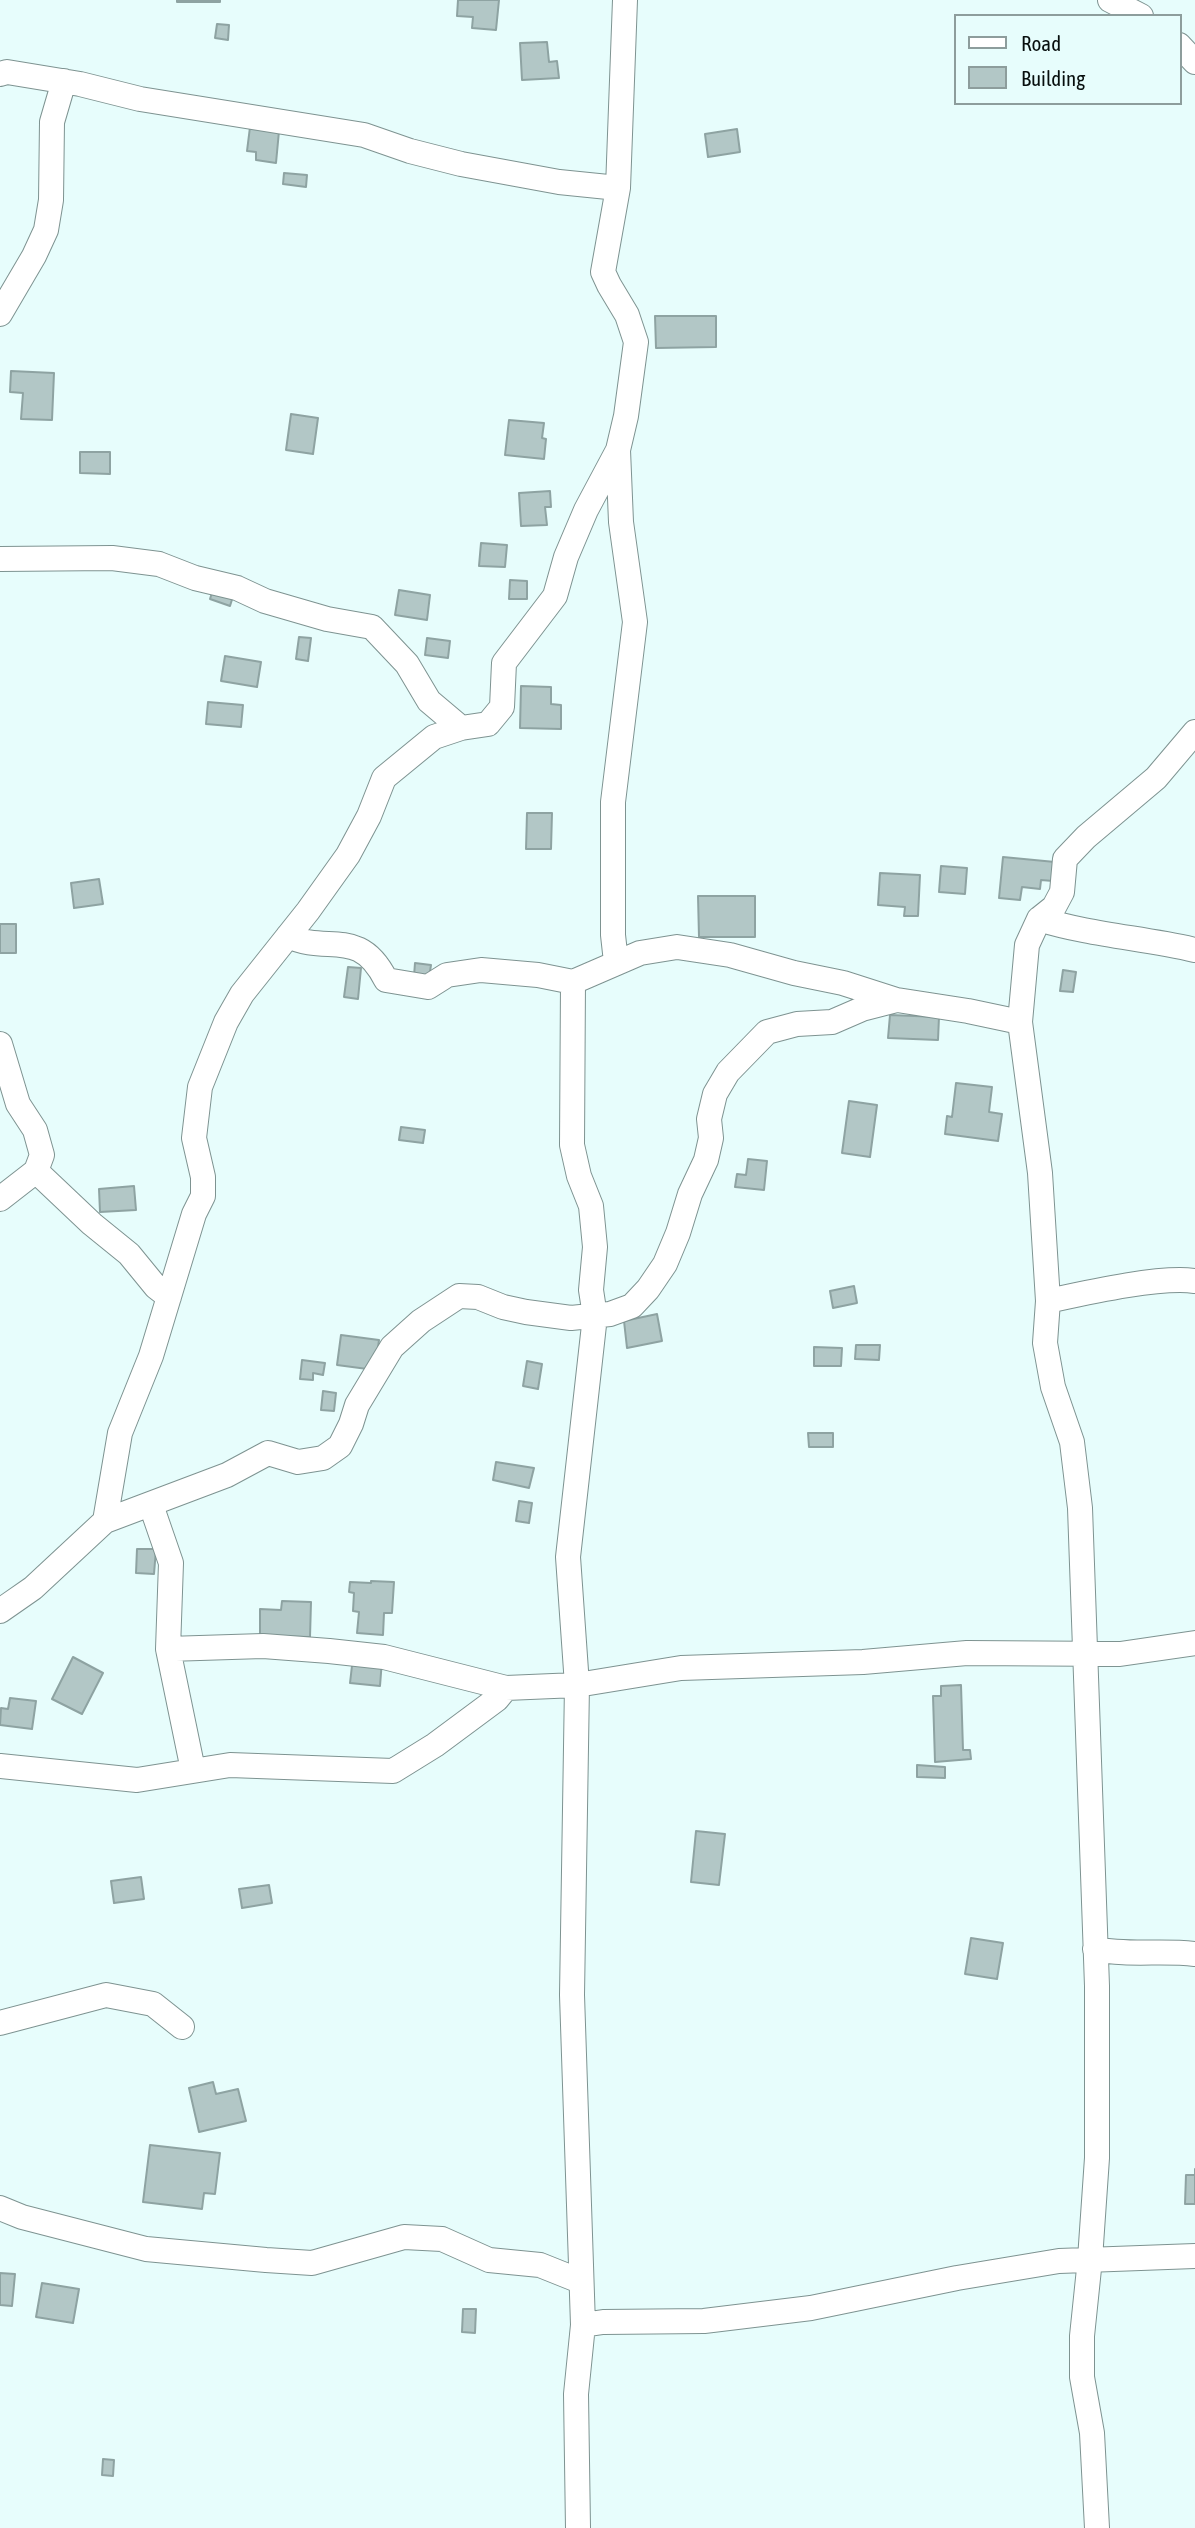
<!DOCTYPE html>
<style>
body{margin:0}
#map{position:relative;width:1195px;height:2528px;overflow:hidden;background:#e7fdfc;font-family:"Asap Condensed",sans-serif}
canvas{display:block}
.legend{position:absolute;left:954px;top:14px;width:228px;height:91px;box-sizing:border-box;background:#e7fdfc;border:2px solid #8d9d9c;margin:0;padding:9px 12px;list-style:none;font-size:21px;color:#070e0d}
.legend li{display:flex;align-items:center;gap:14px;height:35px}
.legend b{width:35px;border:2px solid #8d9d9c}
</style>
<div id="map">
<canvas width="1195" height="2528"></canvas>
<ul class="legend">
<li><b style="height:9px;background:#fff"></b>Road</li>
<li><b style="height:19px;background:#b2c7c6"></b>Building</li>
</ul>
</div>
<script>
const g = document.querySelector('canvas').getContext('2d');
g.lineJoin = 'round';
function fill(path, color) {
  g.fillStyle = color;
  g.fill(path, 'evenodd');
}
function stroke(path, color, width, dash) {
  g.strokeStyle = color;
  g.lineWidth = width;
  g.lineCap = dash ? 'butt' : 'round';
  g.setLineDash(dash || []);
  g.stroke(path);
}
const building = new Path2D(`
 M177,0H220V2H177Z
 M458,0H499L496,30L472,28L473,17L457,16Z
 M217,24L229,25L228,40L215,38Z
 M547,42L549,62L557,61L559,78L522,80L520,43Z
 M250,127L279,131L276,163L256,160V152L247,151Z
 M737,129L740,152L708,157L705,134Z
 M284,173L307,175L306,187L283,184Z
 M655,316H716V347L656,348Z
 M11,371L54,373L52,420L21,419L23,393L10,392Z
 M291,414L318,418L313,454L286,450Z
 M509,420L544,423L542,438L546,439L544,459L505,455Z
 M80,452H110V474L80,473Z
 M550,491L551,507H545L547,525L521,526L519,493Z
 M481,543L507,545L505,567L479,566Z
 M510,580L527,581V599H509Z
 M214,586L234,593L230,606L210,599Z
 M399,590L430,595L427,620L395,615Z
 M299,637L311,638L308,661L296,659Z
 M427,638L450,641L448,658L425,655Z
 M225,656L261,662L257,687L221,681Z
 M521,686L551,687V704L561,705V729L520,728Z
 M208,702L243,705L241,727L206,724Z
 M527,813H552L551,849H526Z
 M1003,857L1055,862L1053,881L1041,880L1040,889L1022,887L1020,900L999,898Z
 M941,866L967,868L965,894L939,892Z
 M880,873L920,875L918,916H904L905,907L878,905Z
 M99,879L103,904L74,908L71,883Z
 M698,896H755V937H699Z
 M0,924H16V953H0Z
 M415,963L431,965L429,978L414,976Z
 M348,967L361,968L358,999L344,997Z
 M1063,970L1076,972L1073,992L1060,991Z
 M890,1015L939,1017L938,1040L888,1038Z
 M956,1083L992,1087L989,1112L1002,1114L998,1141L945,1134L947,1116L952,1117Z
 M849,1101L877,1105L870,1157L842,1153Z
 M401,1127L425,1130L423,1143L399,1140Z
 M748,1159L767,1161L764,1190L735,1187L737,1174L746,1175Z
 M134,1186L136,1210L100,1212L99,1189Z
 M854,1286L857,1303L833,1308L830,1291Z
 M657,1314L662,1341L627,1348L624,1321Z
 M341,1335L379,1340L375,1370L337,1365Z
 M856,1345H880L879,1360L855,1359Z
 M814,1347L842,1348L841,1366H814Z
 M302,1360L325,1363L323,1375L313,1373V1380L300,1379Z
 M527,1361L542,1364L538,1389L523,1386Z
 M323,1391L336,1393L334,1411L321,1410Z
 M808,1433H833V1447H809Z
 M496,1462L534,1468L529,1488L493,1480Z
 M519,1501L532,1503L529,1523L516,1521Z
 M137,1549H156L154,1574L136,1573Z
 M371,1581L394,1582L392,1613H384L383,1635L357,1633L359,1612L353,1611L354,1593L349,1592L350,1582L371,1583Z
 M282,1601L311,1602L310,1637L260,1636V1609L281,1610Z
 M73,1657L103,1673L82,1714L52,1699Z
 M353,1657L382,1660L380,1686L350,1683Z
 M961,1685L963,1750H970L971,1759L935,1762L933,1696H941V1686Z
 M10,1698L36,1701L32,1729L0,1725L1,1708L8,1709Z
 M917,1765L945,1767V1778L917,1777Z
 M696,1831L725,1834L719,1885L691,1882Z
 M141,1877L144,1899L114,1903L111,1881Z
 M269,1885L272,1903L242,1908L239,1889Z
 M971,1938L1003,1943L997,1979L965,1974Z
 M213,2082L216,2094L238,2089L246,2121L199,2132L189,2088Z
 M150,2145L220,2153L215,2194L204,2193L202,2209L143,2202Z
 M1195,2169V2204H1185L1186,2175H1195Z
 M0,2273L15,2274L12,2306L0,2305Z
 M42,2283L79,2289L73,2323L36,2317Z
 M463,2309H476L475,2333L462,2332Z
 M103,2459L114,2460L113,2476L102,2475Z`);
const minor = new Path2D(`
 M1110,0L1141,16
 M1179,45L1195,62
 M0,74L7,72L80,84L140,99L364,135L410,151L461,164L559,182L618,188
 M0,314L34,256L46,230L51,200L52,122L64,81
 M0,559L112,558L159,564L195,578L237,588L265,601L327,619L372,627L407,664L429,701L461,728
 M1039,919C1090,935 1144,938 1195,950
 M288,936C328,955 359,926 386,980L428,987L447,975L481,970L538,975L573,982L640,953L677,947L730,955L794,973L843,983L896,1000
 M616,962L613,935V802L635,622L621,522L618,450L626,416L636,342L627,315L609,285L603,272L618,188L625,0
 M0,1044L18,1104L35,1130L42,1155L36,1171L0,1199
 M36,1171L92,1224L129,1254L156,1287L169,1297
 M1048,1301C1085,1293 1159,1276 1195,1281
 M151,1505L171,1563L168,1649L193,1770
 M105,1521L120,1433L151,1356L194,1214L203,1196V1177L194,1138L200,1087L226,1022L242,994L308,911L348,855L369,816L384,778L434,737L461,728L488,724L502,707L504,663L555,596L566,557L586,510L618,450
 M0,1611L33,1588L105,1521L227,1475L268,1453L298,1462L323,1458L340,1446L351,1424L357,1405L392,1347L421,1321L459,1296L478,1297L503,1307L526,1312L571,1318L610,1314L632,1306L648,1289L665,1264L678,1233L690,1194L706,1160L711,1138L709,1119L715,1094L728,1072L767,1032L797,1024L832,1022L862,1009L897,1000L968,1011L1020,1022
 M168,1649L263,1646L329,1651L384,1657L506,1688L577,1685L568,1557L595,1316L591,1290L595,1247L591,1206L579,1176L572,1145L573,982
 M0,1766L137,1780L230,1765L393,1771L435,1745L497,1699L506,1688
 M1095,1949C1128,1956 1162,1950 1195,1954
 M0,2023L106,1995L153,2004L182,2027
 M0,2208L22,2217L146,2249L266,2260L312,2263L404,2237L442,2239L489,2260L540,2265L580,2281
 M583,2325L603,2322L704,2321L811,2308L957,2278L1059,2261L1195,2256
 M578,2528L576,2394L583,2325L572,1995L577,1685L681,1668L863,1662L967,1653L1120,1654L1195,1643
 M1097,2528L1092,2433L1082,2377V2336L1090,2259L1097,2158V1986L1080,1508L1072,1442L1053,1387L1045,1343L1048,1301L1040,1173L1020,1022L1027,945L1039,919L1054,907L1062,892L1065,859L1086,837L1156,778L1195,732`);
fill(building, '#b2c7c6');
stroke(building, '#8ea3a2', 2);
stroke(minor, '#7e9391', 26);
stroke(minor, '#fff', 24);
</script>
